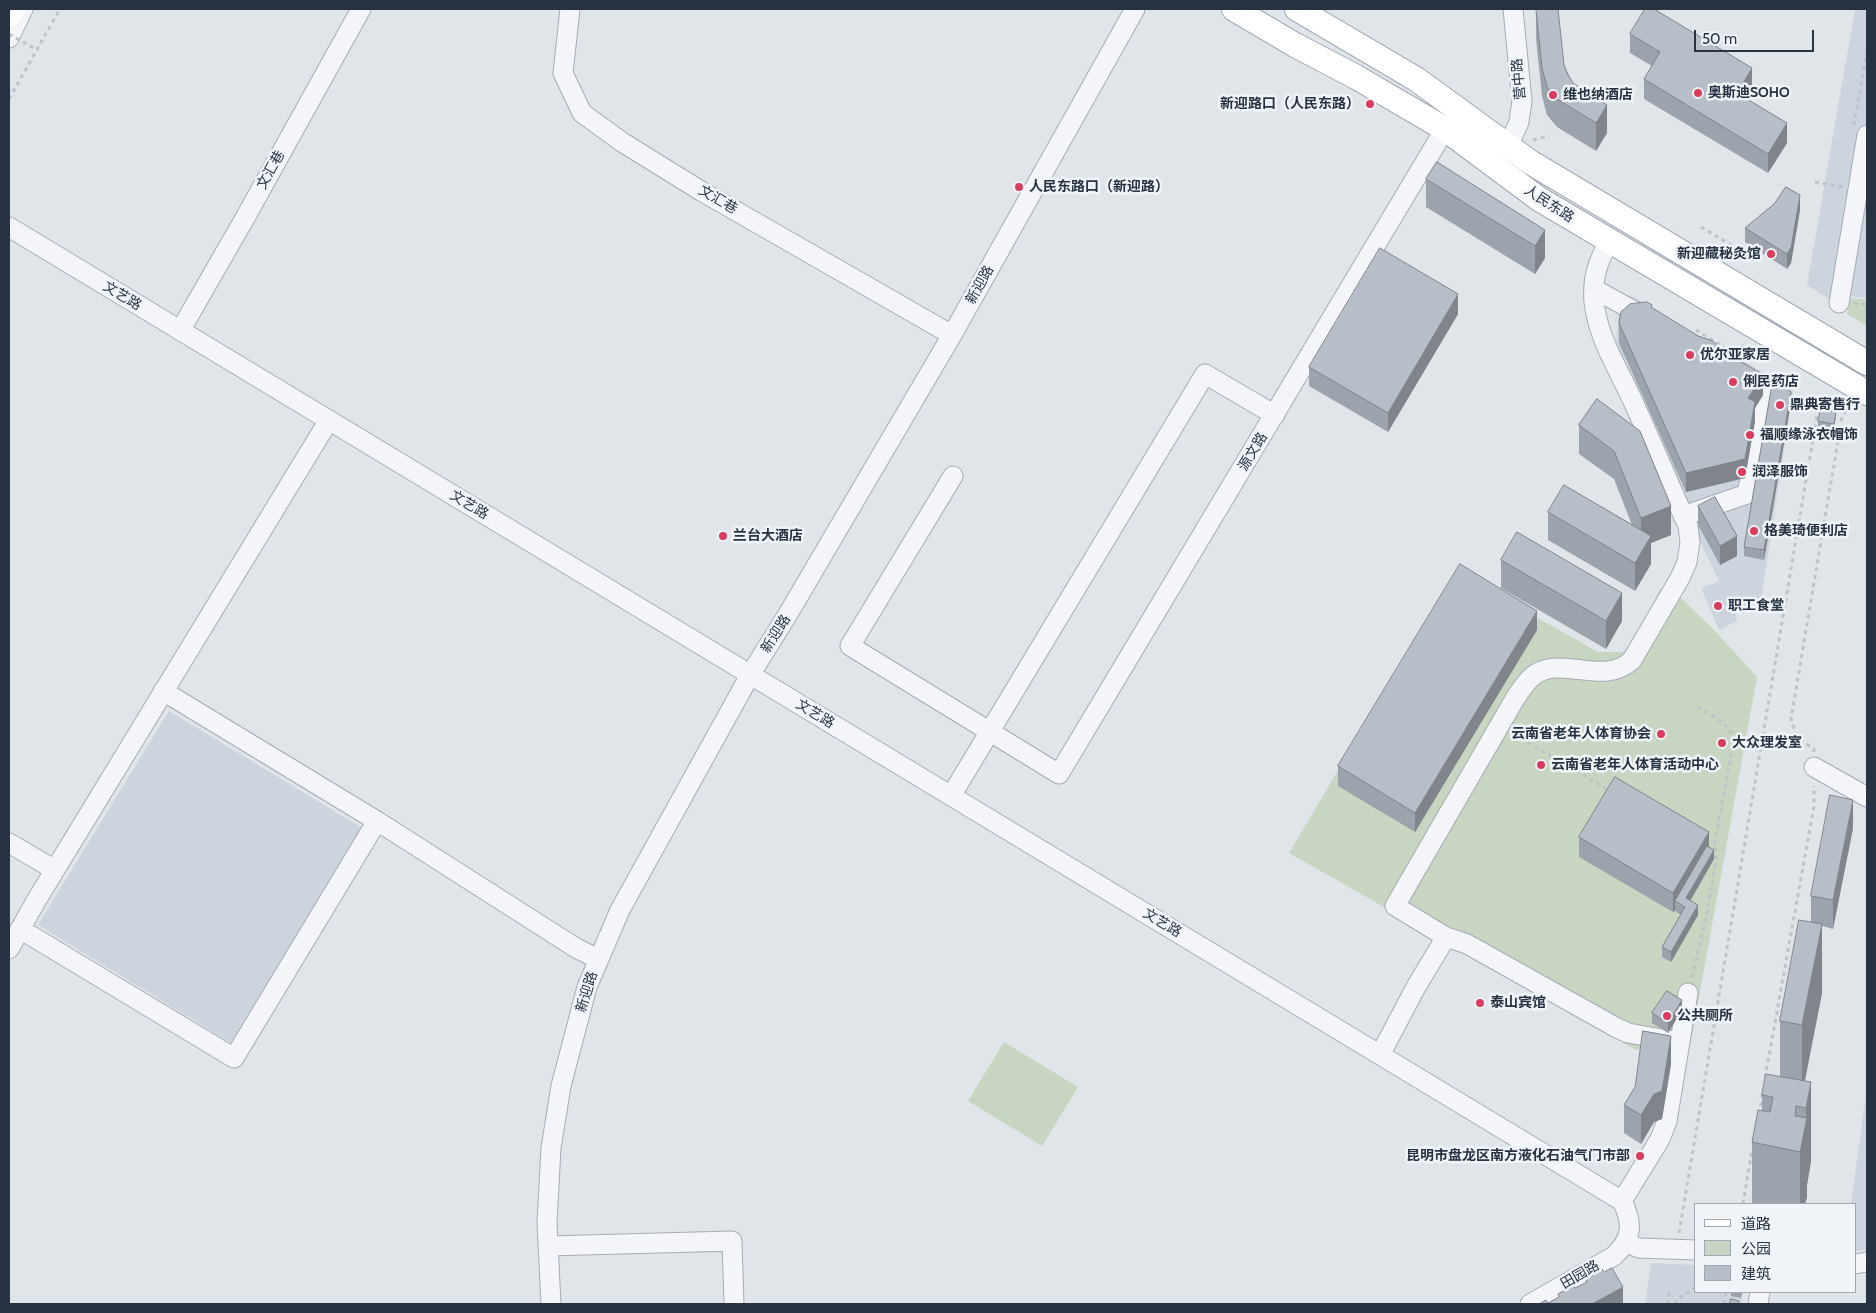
<!DOCTYPE html>
<meta charset="utf-8">
<style>
body{margin:0}
#map{position:relative;width:1876px;height:1313px;overflow:hidden;background:#e0e5ea;font-family:Cabin,"Noto Sans SC",sans-serif}
canvas{display:block}
.frame{position:absolute;inset:0;border:10px solid #273343;pointer-events:none}
.legend{position:absolute;left:1694px;top:1203px;width:162px;height:90px;box-sizing:border-box;background:#f0f4f8;border:1px solid #a0a7b0;margin:0;padding:6px 9px;list-style:none;font-size:15px;color:#273343}
.legend li{display:flex;align-items:center;gap:10px;height:25px}
.legend b{width:25px;border:1px solid #a0a7b0}
.scale{position:absolute;left:1694px;top:30px;width:120px;height:22px;box-sizing:border-box;border:2px solid #273343;border-top:0;padding-left:6px;font-size:15px;line-height:18px;white-space:nowrap;color:#273343;-webkit-text-stroke:4px #f0f4f8;paint-order:stroke}
</style>
<div id="map">
<canvas width="1876" height="1313"></canvas>
<div class="frame"></div>
<ul class="legend">
<li><b style="height:6px;background:#fff"></b>道路</li>
<li><b style="height:14px;background:#c7d5c1"></b>公园</li>
<li><b style="height:14px;background:#b7bec8"></b>建筑</li>
</ul>
<div class="scale">50 m</div>
</div>
<script>
const g = document.querySelector('canvas').getContext('2d');
g.lineJoin = 'round';
function fill(path, color) {
  g.fillStyle = color;
  g.fill(path, 'evenodd');
}
function stroke(path, color, width, dash) {
  g.strokeStyle = color;
  g.lineWidth = width;
  g.lineCap = dash ? 'butt' : 'round';
  g.setLineDash(dash || []);
  g.stroke(path);
}
function label(font, color, halo, rows, align = 'center') {
  g.font = font + ' Cabin,"Noto Sans SC",sans-serif';
  g.lineWidth = 5;
  g.setLineDash([]);
  g.textBaseline = 'middle';
  g.strokeStyle = halo;
  g.fillStyle = color;
  for (const [text, x, y, turn = 0] of rows) {
    g.save();
    g.translate(x, y);
    g.rotate((+turn || 0) * Math.PI / 180);
    g.textAlign = isNaN(turn) ? turn : align;
    if (halo) g.strokeText(text, 0, 0);
    g.fillText(text, 0, 0);
    g.restore();
  }
}
const built = new Path2D(`
 M1855,9H1867V166L1843,308L1807,285Z
 M1867,193V298L1849,296Z
 M1630,295L1793,391L1761,600L1736,611L1737,621L1719,630L1701,588L1719,581L1696,533L1616,348L1618,312Z
 M169,711L362,828L231,1043L38,925Z
 M1867,1087V1250L1855,1251V1204H1851Z
 M1651,1263L1695,1265V1292H1743L1741,1304H1645Z`);
const green = new Path2D(`
 M1851,298L1867,300V326L1847,314Z
 M1456,572L1598,652H1629L1660,589L1682,599L1716,632L1757,677L1688,1057L1634,1049L1289,853Z
 M1004,1042L1078,1087L1042,1146L968,1101Z`);
const path = new Path2D(`
 M9,99L60,9
 M1854,125L1867,50
 M1533,140L1549,136
 M1815,182L1843,187
 M1701,227L1743,252
 M1854,303L1867,305
 M1696,330L1737,355L1745,342
 M1514,734L1610,791
 M1814,752V749C1799,739 1796,736 1791,719L1842,417L1850,404
 M1692,977L1706,918L1716,860L1715,841L1734,739C1728,722 1711,715 1696,706
 M1765,1078L1814,806V786
 M1759,1114L1763,1093
 M1743,1204L1752,1150
 M1679,1233L1819,403
 M1668,1304L1669,1293
 M1676,1304V1300L1695,1288
 M1724,1304L1726,1292`);
const minor = new Path2D(`
 M570,9L563,73L582,113L622,142L701,191L952,335
 M9,38L23,9
 M1508,146L1519,122L1522,101L1513,9
 M9,227L1622,1201
 M1594,289L1649,319
 M1839,303L1867,135
 M180,331L245,218L361,9
 M953,476L850,646L1059,774L1445,129
 M1683,516L1747,494L1765,400L1771,390L1742,373
 M1814,767L1867,797
 M951,796L1205,374L1275,415
 M377,821L576,948L598,959
 M9,843L55,870
 M20,929L234,1058L377,821L163,691
 M1446,937L1467,944L1617,1028L1628,1033L1679,1042
 M9,949L36,901L329,420
 M1380,1055L1416,987L1446,937L1395,906L1516,697C1522,689 1527,679 1537,673C1565,657 1605,686 1632,660L1680,578L1687,562L1690,542L1688,526C1670,487 1654,447 1636,408C1621,373 1598,340 1594,302C1592,277 1598,262 1609,241
 M1622,1201L1660,1139L1667,1121L1688,993
 M1625,1242L1639,1248L1695,1250
 M548,1246L732,1241L734,1304
 M1855,1264L1867,1262
 M551,1304L547,1223L551,1148L561,1086L587,987L620,910L750,675L788,614L952,335L1135,9
 M1530,1304L1614,1256C1633,1238 1633,1223 1622,1201
 M1758,1304L1760,1292`);
const major = new Path2D(`
 M1234,9L1295,45L1356,77L1445,129L1539,199L1867,393
 M1297,9L1416,79L1530,162L1867,363
 M9,15L13,9`);
const pathBridge = new Path2D(`
 M9,34L37,50`);
const wall = new Path2D(`
 M1536,10L1573,83L1607,133L1596,151L1557,127L1547,115L1542,96L1536,38Z
 M1630,34L1752,87L1745,99L1787,143L1768,173L1644,99V79L1652,66L1630,53Z
 M1426,179L1545,230V258L1535,274L1426,207Z
 M1800,210L1791,263L1787,269L1745,242V228Z
 M1867,259V282H1866V267Z
 M1652,308L1763,395L1755,408V421L1745,478L1686,492L1619,343V323Z
 M1458,314L1388,432L1309,386V367Z
 M1597,399L1671,535L1651,543V564L1635,591L1548,540V512L1632,525L1614,479L1579,454V425Z
 M1791,402L1764,560L1744,556V547Z
 M1836,417L1834,429L1818,426V421Z
 M1698,506L1737,556L1720,565L1698,525Z
 M1501,560L1622,621L1606,649L1501,588Z
 M1537,630L1415,832L1338,786V766Z
 M1853,828L1833,929L1822,926V993L1805,1081L1811,1161L1807,1185V1197L1805,1204H1752V1142L1762,1111V1095L1780,1077V1021L1811,922V896Z
 M1579,837L1709,847L1714,859L1690,901L1698,915L1671,962L1662,957V947L1681,915L1675,911V910L1673,912L1579,857Z
 M1682,1010L1668,1033L1652,1023V1013Z
 M1671,1064L1662,1119L1654,1122L1641,1144L1624,1133V1105Z
 M1731,1292H1742L1741,1298L1731,1296Z`);
const shadedWall = new Path2D(`
 M1752,68V87L1737,113V93Z
 M1607,105V133L1596,151V123Z
 M1787,123V143L1768,173V154Z
 M1800,195V210L1791,263L1787,269V254Z
 M1545,230V258L1535,274V246Z
 M1458,294V314L1388,432V413Z
 M1763,375V395L1755,408V421L1745,478L1686,492V473L1748,398Z
 M1791,392V402L1764,560V550Z
 M1671,506V535L1651,543V564L1635,591V563L1641,546V518Z
 M1737,536V556L1720,565V546Z
 M1622,593V621L1606,649V621Z
 M1537,611V630L1415,832V813Z
 M1853,800V828L1833,929V900Z
 M1709,832V852L1675,901V910L1673,912V893Z
 M1714,850V859L1686,908V898Z
 M1698,905V915L1671,962V952Z
 M1822,924V993L1802,1094V1025Z
 M1682,1000V1010L1668,1033V1023Z
 M1671,1036V1064L1662,1119L1654,1122L1641,1144V1115Z
 M1811,1082V1161L1807,1185V1197L1805,1204H1800V1152L1806,1120V1108Z
 M1623,1287V1304H1592Z`);
const building = new Path2D(`
 M1548,9H1558L1564,65L1568,75L1573,83L1607,105L1596,123L1557,99L1547,87L1542,68L1536,10Z
 M1645,9H1654L1752,68L1737,93L1787,123L1768,154L1644,79L1660,52L1630,34Z
 M1437,162L1545,230L1535,246L1426,179Z
 M1786,187L1800,195L1791,248L1787,254L1745,228L1774,204Z
 M1380,248L1458,294L1388,413L1309,367Z
 M1647,302L1652,305L1651,307L1698,336L1713,341L1723,351L1763,375L1748,398L1755,402L1745,459L1686,473L1619,323L1621,312L1630,304Z
 M1776,382L1791,392L1764,550L1744,547L1771,390Z
 M1597,399L1640,431L1671,506L1641,518L1614,451L1579,425Z
 M1821,409L1836,412L1834,424L1818,421Z
 M1564,485L1651,536L1635,563L1548,512Z
 M1715,497L1737,536L1720,546L1698,506Z
 M1517,532L1622,593L1606,621L1501,560Z
 M1460,564L1537,611L1415,813L1338,766Z
 M1615,777L1709,832L1673,893L1579,837Z
 M1830,795L1853,800L1833,900L1811,896Z
 M1707,846L1714,850L1686,898L1698,905L1671,952L1662,947L1685,907L1675,901Z
 M1799,920L1822,924L1802,1025L1780,1021Z
 M1667,991L1682,1000L1668,1023L1652,1013Z
 M1643,1031L1671,1036L1662,1091L1654,1094L1641,1115L1624,1105L1635,1087Z
 M1766,1074L1811,1082L1806,1108L1796,1106L1795,1116L1807,1118L1800,1152L1752,1142L1758,1110L1770,1112L1773,1097L1762,1095Z
 M1612,1268L1623,1287L1592,1304H1539L1546,1300L1548,1303L1559,1297L1558,1294L1574,1285L1575,1288L1587,1282L1585,1279L1602,1269L1604,1272Z
 M1731,1299L1739,1301L1738,1304H1730Z`);
const markers = [
 [1698,93,5,"#d93c5c"],
 [1553,95,5,"#d93c5c"],
 [1370,104,5,"#d93c5c"],
 [1019,187,5,"#d93c5c"],
 [1771,254,5,"#d93c5c"],
 [1690,355,5,"#d93c5c"],
 [1733,382,5,"#d93c5c"],
 [1780,405,5,"#d93c5c"],
 [1750,435,5,"#d93c5c"],
 [1742,472,5,"#d93c5c"],
 [1754,531,5,"#d93c5c"],
 [723,536,5,"#d93c5c"],
 [1718,606,5,"#d93c5c"],
 [1661,734,5,"#d93c5c"],
 [1722,743,5,"#d93c5c"],
 [1541,765,5,"#d93c5c"],
 [1480,1003,5,"#d93c5c"],
 [1667,1016,5,"#d93c5c"],
 [1640,1156,5,"#d93c5c"]
];
const streetNames = [
 ["营中路",1519,79,-95],
 ["文汇巷",271,170,-61],
 ["文汇巷",718,200,30],
 ["人民东路",1549,204,33],
 ["新迎路",980,285,-61],
 ["文艺路",122,296,31],
 ["源文路",1253,452,-59],
 ["文艺路",469,505,31],
 ["新迎路",776,634,-58],
 ["文艺路",815,714,31],
 ["文艺路",1162,923,31],
 ["新迎路",587,992,-73],
 ["田园路",1580,1275,-30]
];
const poiNames = [
 ["奥斯迪SOHO",1708,93],
 ["维也纳酒店",1563,95],
 ["新迎路口（人民东路）",1360,104,"right"],
 ["人民东路口（新迎路）",1029,187],
 ["新迎藏秘灸馆",1761,254,"right"],
 ["优尔亚家居",1700,355],
 ["俐民药店",1743,382],
 ["鼎典寄售行",1790,405],
 ["福顺缘泳衣帽饰",1760,435],
 ["润泽服饰",1752,472],
 ["格美琦便利店",1764,531],
 ["兰台大酒店",733,536],
 ["职工食堂",1728,606],
 ["云南省老年人体育协会",1651,734,"right"],
 ["大众理发室",1732,743],
 ["云南省老年人体育活动中心",1551,765],
 ["泰山宾馆",1490,1003],
 ["公共厕所",1677,1016],
 ["昆明市盘龙区南方液化石油气门市部",1630,1156,"right"]
];
fill(built, '#ced4dd');
fill(green, '#c7d5c1');
stroke(minor, '#a5acb5', 21);
stroke(major, '#9faab7', 26);
stroke(path, '#bec3c9', 3, [4, 4]);
stroke(minor, '#f3f5f8', 19);
stroke(major, '#fff', 24);
stroke(pathBridge, '#bec3c9', 3, [4, 4]);
fill(wall, '#9da3ac');
fill(shadedWall, '#80858c');
fill(building, '#b7bec8');
stroke(building, '#80858c', 1);
for (const [x, y, r, color] of markers) {
  const dot = new Path2D();
  dot.arc(x, y, r, 0, 2 * Math.PI);
  g.fillStyle = color;
  g.fill(dot);
  stroke(dot, '#f0f4f8', 2);
}
label('14px', '#273343', '#f0f4f8', streetNames);
label('bold 14px', '#273343', '#f0f4f8', poiNames, 'left');
</script>
